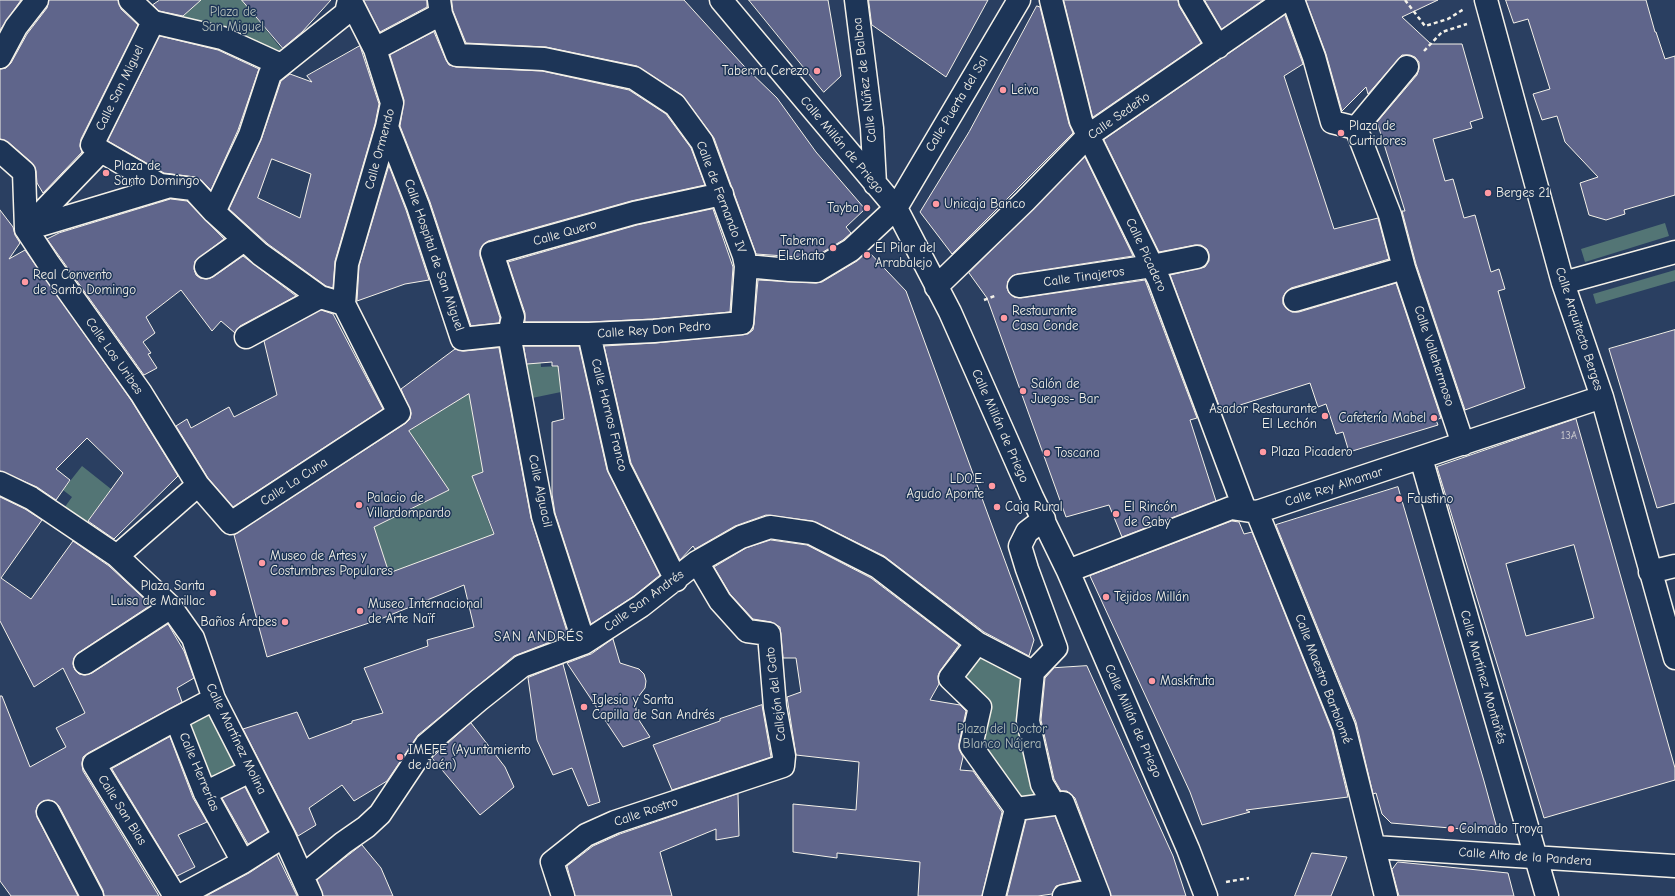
<!DOCTYPE html>
<meta charset="utf-8">
<style>
body{margin:0}
canvas{display:block;background:#2a3f61}
</style>
<canvas width="1675" height="896"></canvas>
<script>
const g = document.querySelector('canvas').getContext('2d');
g.lineJoin = 'round';
function fill(path, color) {
  g.fillStyle = color;
  g.fill(path, 'evenodd');
}
function stroke(path, color, width, dash) {
  g.strokeStyle = color;
  g.lineWidth = width;
  g.lineCap = dash ? 'butt' : 'round';
  g.setLineDash(dash || []);
  g.stroke(path);
}
function label(font, color, halo, rows, align = 'center') {
  g.font = font + ' "Comic Neue",sans-serif';
  g.lineWidth = 3;
  g.setLineDash([]);
  g.textBaseline = 'middle';
  g.strokeStyle = halo;
  g.fillStyle = color;
  for (const [text, x, y, turn = 0] of rows) {
    g.save();
    g.translate(x, y);
    g.rotate((+turn || 0) * Math.PI / 180);
    g.textAlign = isNaN(turn) ? turn : align;
    if (halo) g.strokeText(text, 0, 0);
    g.fillText(text, 0, 0);
    g.restore();
  }
}
const green = new Path2D(`
 M201,0H242L283,51L173,24Z
 M1665,223L1669,236L1585,262L1581,249Z
 M1675,270V281L1596,304L1593,294Z
 M519,336L539,337L541,367L558,366L561,392L532,398Z
 M468,383L481,416L473,418L483,472L472,476L503,561L389,573L374,527L449,490L409,431L439,412Z
 M82,466L111,489L84,526L62,511L72,497L63,490Z
 M979,654L1028,675L1045,798L1026,803L976,743L986,702L957,678Z
 M212,707L240,767L212,782L183,722Z`);
const building = new Path2D(`
 M0,0H21L0,30Z
 M49,0H118L121,9L138,25L81,139L80,146L82,152L43,193L37,183L36,171L32,163L8,142L0,139V69L6,68L11,63L27,34L47,8Z
 M160,0H201L183,16L159,11L153,5Z
 M242,0H331L302,32L283,48Z
 M364,0H427V7L380,32Z
 M452,0H684L743,65L777,98L816,152L865,209L846,227L851,233L843,240L813,258L756,254L714,138L682,95L637,66L546,47L466,43L453,11Z
 M749,0H828L841,76L824,92Z
 M869,0H988L946,77L872,25Z
 M1064,0H1178L1179,6L1201,43L1093,117Z
 M1205,0H1263L1222,29Z
 M1306,0H1438L1402,17L1431,44H1462L1483,118L1470,122L1472,128L1433,139L1445,181L1453,179L1464,218L1475,215L1491,272L1499,269L1505,289L1498,291L1525,388L1465,410L1416,264L1402,211H1405L1377,122L1417,75L1419,69V62L1415,57L1410,55H1402L1368,94L1366,87L1342,111L1326,54Z
 M1506,0H1646L1655,32H1656L1665,59L1675,56V195L1624,210L1625,214L1606,220L1589,215L1580,183L1598,177L1565,142L1557,116L1542,120L1533,94L1550,89L1528,19L1514,23Z
 M1037,6L1040,7L1069,124L1073,133L952,254L920,212L969,132Z
 M1285,15L1303,64L1284,76L1334,229L1378,218L1389,259L1291,288L1286,292L1283,297V304L1287,309L1292,312H1299L1396,283L1441,418L1436,420L1438,425L1349,452L1343,432L1336,434L1326,404L1318,407L1310,383L1221,411L1170,275L1205,267L1209,261V254L1207,249L1201,245H1195L1159,252L1104,140Z
 M434,32L446,60L449,65L456,67L542,71L629,90L666,114L691,148L705,185L631,201L488,241L483,245L480,250V256L500,318L499,323L471,326L430,202L400,126L404,100L390,55Z
 M160,36L218,50L259,69L238,130L211,190L202,181L195,177L164,173L108,141Z
 M360,46L379,104L375,124L335,261L333,288L326,286L268,244L229,209L261,140L281,81L290,74L312,82L307,76ZM272,159L311,174L300,218L258,198Z
 M1085,157L1133,256L1017,274L1012,276L1008,281L1007,288L1009,293L1014,297L1021,298L1145,280L1197,418L1190,420L1216,501L1122,537L1109,505L1066,517L987,298L969,273Z
 M389,166L406,210L429,280L405,284L357,301L359,266Z
 M171,199L187,201L224,239L195,261L194,269L196,275L200,278L207,279L213,277L243,256L296,296L240,326L235,333L221,321L212,331L181,290L146,317L155,333L143,342L151,353L148,354L157,368L144,375L47,239L59,233Z
 M713,209L733,267L730,312L653,319L589,322H525V313L508,262L637,225Z
 M0,210L13,227L15,235L20,243L9,259L25,250L131,400L178,476L114,539L88,521L123,473L87,438L56,469L70,480L56,500L37,487L0,471Z
 M868,251L906,291L1034,640L1029,656L984,632L884,556L813,521L766,515L735,526L695,549L693,546L680,560L631,463L604,346L655,343L748,334L753,330L754,324L758,280L816,283L822,282L857,261Z
 M321,310L333,314L383,409L233,507L208,478L176,426L187,419L191,428L229,407L234,417L277,395L264,341Z
 M1675,330V503L1657,508L1609,349Z
 M524,346H579L607,470L660,575L634,596L591,624L555,513L552,494V422L564,419L558,366H552V362L527,364Z
 M499,348L531,518L568,635L514,656L418,735L387,781L354,801L342,785L309,808L316,825L298,836L243,729L297,712L309,739L352,723V721L383,713L364,668L428,646L427,640L474,627L464,585L378,620L267,657L234,535L406,423L410,419L411,413L401,389L455,349L463,351ZM469,394L483,472L472,476L494,534L389,573L374,527L449,490L409,431Z
 M1576,419L1675,768V780L1544,818L1437,467ZM1574,545L1594,618L1526,636L1506,564Z
 M1398,487L1484,781L1498,832L1391,823L1382,814L1376,793L1373,794L1356,722L1276,525Z
 M0,497L25,509L42,520L1,578L31,599L73,541L109,566L151,605L78,653L74,658L73,664L75,670L79,674L85,675L92,673L168,624L184,651L194,678L177,688L182,702L88,753L83,757L82,764L83,771L159,896H104L103,890L59,806L55,802L49,800L43,801L38,805L36,811L37,817L78,896H11L0,881V696H2L30,767L66,747L56,728L85,713L63,668L34,687L0,621Z
 M1232,521L1239,522L1244,534L1252,532L1332,731L1348,797L1246,810L1250,812L1202,825L1190,792L1090,576Z
 M771,540L807,545L871,578L959,645L940,671L938,676L939,684L930,700L960,705L966,711L959,744V749L963,757L960,770L973,771L1002,812L982,896H918L920,862L837,853V858L793,852V804L856,810L859,762L796,755L787,697L801,692L796,658H783L780,627L771,622L753,619L730,594L714,567L746,548Z
 M613,639L620,663L639,669L644,674L646,681L645,688L635,701L637,717L650,737L623,747L567,663L591,654Z
 M563,664L600,802L588,806L572,768L553,775L537,740L528,678Z
 M1087,666L1173,856L1186,896H1111L1075,798L1067,791H1061L1054,779L1041,720L1045,678L1054,668Z
 M762,705L771,757L672,790L653,745L720,721V719Z
 M471,723L505,767L514,787L480,815L432,758Z
 M170,737L193,798L207,822L178,835L195,867L177,876L112,769Z
 M245,787L268,832L248,844L222,798Z
 M738,794L739,836L716,840V829L660,852L672,896H575L567,866L593,846L620,834Z
 M1055,816L1080,880L1056,886L1052,894L1038,896H1007L1026,820Z
 M362,845L381,868L393,896H323L317,880Z
 M1312,853L1347,857L1331,896H1295Z
 M277,855L297,896H206L249,873Z
 M1398,862L1508,873L1514,896H1399L1392,870Z`);
const path = new Path2D(`
 M1405,0L1425,26L1448,19L1464,9
 M1424,51L1442,32L1467,24
 M984,300L997,295
 M1226,882L1249,878`);
const street = new Path2D(`
 M130,0L153,22
 M439,0L441,14L457,55L544,59L634,78L675,105L702,142L744,256L746,266L789,270L816,271L851,250L896,208L1019,0
 M721,0L896,208L950,312L1032,497L1068,571L1188,849L1206,896
 M856,0L872,128L875,184
 M1051,0L1081,121L1159,280L1245,510
 M1190,0L1218,47
 M1293,0L1314,57L1332,122L1356,128L1390,215L1404,268L1463,444
 M1486,0L1563,283L1602,397L1675,658
 M153,22L222,38L281,65
 M375,49L441,14
 M0,57L16,27L37,0
 M387,127L418,206L462,339L509,334H589L654,331L742,323L746,266
 M1356,128L1407,67
 M0,151L24,172L26,229
 M101,151L160,185L193,189L214,212L260,254L320,297L344,304L399,413L231,523L198,485L141,393L49,264L26,229Z
 M101,151L92,145L153,22
 M214,212L250,135L270,74L346,13L349,0
 M27,229L170,186
 M206,267L244,240
 M1563,283L1675,252
 M1019,286L1152,266L1197,257
 M936,287L1025,201L1089,135L1285,0
 M1295,300L1404,268
 M344,304L347,264L387,127L392,103L375,49L350,0
 M589,334L619,467L676,580
 M246,337L320,297
 M1421,458L1547,896
 M0,483L31,498L117,556L171,607L193,638L214,699L284,836L311,896
 M1257,512L1344,727L1386,896
 M117,556L198,485
 M1068,571L1231,508L1257,512L1602,397
 M1650,572L1675,566
 M584,643L543,516L509,334L513,317L492,253L634,213L722,194
 M85,663L171,607
 M1033,672L1056,648L1027,569L1020,546L1027,532L1044,519
 M214,699L176,719L205,793L243,862
 M205,793L250,771
 M1054,804L1063,803L1099,896
 M48,812L92,896
 M1374,847L1675,866
 M310,870L343,843L366,827L380,814L426,745L479,700L522,666L584,643L641,606L697,562L741,537L770,527L811,533L878,567L977,643L1033,672L1028,721L1042,784L1054,804L1016,809L971,746L980,707L950,678L977,643
 M175,896L94,764L176,719
 M180,896L243,862L284,836
 M563,896L552,862L586,835L615,822L783,766L784,756L775,707L769,634L747,631L720,601L697,562
 M994,896L1016,809
 M1064,896L1096,890`);
const markers = [
 [817,71,4,"#ff9aa2"],
 [1003,90,4,"#ff9aa2"],
 [1341,133,4,"#ff9aa2"],
 [106,173,4,"#ff9aa2"],
 [1488,193,4,"#ff9aa2"],
 [936,204,4,"#ff9aa2"],
 [867,208,4,"#ff9aa2"],
 [833,248,4,"#ff9aa2"],
 [867,255,4,"#ff9aa2"],
 [25,282,4,"#ff9aa2"],
 [1004,318,4,"#ff9aa2"],
 [1023,391,4,"#ff9aa2"],
 [1325,416,4,"#ff9aa2"],
 [1434,418,4,"#ff9aa2"],
 [1263,452,4,"#ff9aa2"],
 [1047,453,4,"#ff9aa2"],
 [992,486,4,"#ff9aa2"],
 [1399,499,4,"#ff9aa2"],
 [359,505,4,"#ff9aa2"],
 [997,507,4,"#ff9aa2"],
 [1116,514,4,"#ff9aa2"],
 [262,563,4,"#ff9aa2"],
 [213,593,4,"#ff9aa2"],
 [1106,597,4,"#ff9aa2"],
 [360,611,4,"#ff9aa2"],
 [285,622,4,"#ff9aa2"],
 [1152,681,4,"#ff9aa2"],
 [584,707,4,"#ff9aa2"],
 [400,757,4,"#ff9aa2"],
 [1451,829,4,"#ff9aa2"]
];
const numberNames = [
 ["13A",1569,436]
];
const parkNames = [
 ["Plaza de",233,12],
 ["San Miguel",233,27],
 ["Plaza del Doctor",1002,729],
 ["Blanco Nájera",1002,744]
];
const poiNames = [
 ["Taberna Cerezo",809,71,"right"],
 ["Leiva",1011,90],
 ["Plaza de",1349,126],
 ["Curtidores",1349,141],
 ["Plaza de",114,166],
 ["Santo Domingo",114,181],
 ["Berges 21",1496,193],
 ["Unicaja Banco",944,204],
 ["Tayba",859,208,"right"],
 ["Taberna",825,241,"right"],
 ["El Chato",825,256,"right"],
 ["El Pilar del",875,248],
 ["Arrabalejo",875,263],
 ["Real Convento",33,275],
 ["de Santo Domingo",33,290],
 ["Restaurante",1012,311],
 ["Casa Conde",1012,326],
 ["Salón de",1031,384],
 ["Juegos- Bar",1031,399],
 ["Asador Restaurante",1317,409,"right"],
 ["El Lechón",1317,424,"right"],
 ["Cafetería Mabel",1426,418,"right"],
 ["Plaza Picadero",1271,452],
 ["Toscana",1055,453],
 ["LDO.E.",984,479,"right"],
 ["Agudo Aponte",984,494,"right"],
 ["Palacio de",367,498],
 ["Villardompardo",367,513],
 ["Faustino",1407,499],
 ["Caja Rural",1005,507],
 ["El Rincón",1124,507],
 ["de Gaby",1124,522],
 ["Museo de Artes y",270,556],
 ["Costumbres Populares",270,571],
 ["Plaza Santa",205,586,"right"],
 ["Luisa de Marillac",205,601,"right"],
 ["Tejidos Millán",1114,597],
 ["Museo Internacional",368,604],
 ["de Arte Naïf",368,619],
 ["Baños Árabes",277,622,"right"],
 ["Maskfruta",1160,681],
 ["Iglesia y Santa",592,700],
 ["Capilla de San Andrés",592,715],
 ["IMEFE (Ayuntamiento",408,750],
 ["de Jaén)",408,765],
 ["Colmado Troya",1459,829]
];
const streetNames = [
 ["Calle Núñez de Balboa",865,80,-97],
 ["Calle San Miguel",120,88,-64],
 ["Calle Puerta del Sol",957,104,-59],
 ["Calle Sedeño",1119,116,-35],
 ["Calle Millán de Priego",842,145,50],
 ["Calle Ormendo",380,149,-75],
 ["Calle de Fernando IV",721,197,69],
 ["Calle Quero",565,233,-16],
 ["Calle Hospital de San Miguel",434,255,71],
 ["Calle Picadero",1146,255,65],
 ["Calle Tinajeros",1084,277,-8],
 ["Calle Arquitecto Berges",1579,329,72],
 ["Calle Rey Don Pedro",654,330,-4],
 ["Calle Los Uribes",114,356,55],
 ["Calle Vallehermoso",1434,356,72],
 ["Calle Hornos Franco",609,415,76],
 ["Calle Millán de Priego",1000,426,66],
 ["Calle La Cuna",294,482,-33],
 ["Calle Rey Alhamar",1334,487,-18],
 ["Calle Alguacil",540,491,78],
 ["Calle San Andrés",644,601,-36],
 ["Calle Martínez Montañés",1483,677,74],
 ["Calle Maestro Bartolomé",1323,679,69],
 ["Callejón del Gato",776,694,-97],
 ["Calle Millán de Priego",1133,721,66],
 ["Calle Martínez Molina",236,739,64],
 ["Calle Herrerías",199,772,67],
 ["Calle San Blas",122,810,58],
 ["Calle Rostro",646,812,-19],
 ["Calle Alto de la Pandera",1525,857,4]
];
const neighbourhoodNames = [
 ["SAN ANDRÉS",539,637]
];
fill(green, '#537575');
fill(building, '#5f658b');
stroke(building, '#f4f1e8', 1);
stroke(street, '#f4f1e8', 25);
stroke(path, '#f4f1e8', 2.5, [4, 3]);
stroke(street, '#1d3557', 22);
for (const [x, y, r, color] of markers) {
  const dot = new Path2D();
  dot.arc(x, y, r, 0, 2 * Math.PI);
  g.fillStyle = color;
  g.fill(dot);
  stroke(dot, '#1d3557', 1.5);
}
label('11px', '#cfced1', null, numberNames);
label('13px', '#b4bfba', '#1d3557', parkNames);
label('13px', '#f4f1e8', '#1d3557', poiNames, 'left');
label('13px', '#f4f1e8', '#1d3557', streetNames);
g.letterSpacing = '1px';
label('14px', '#f4f1e8', '#1d3557', neighbourhoodNames);
g.letterSpacing = '0px';
</script>
